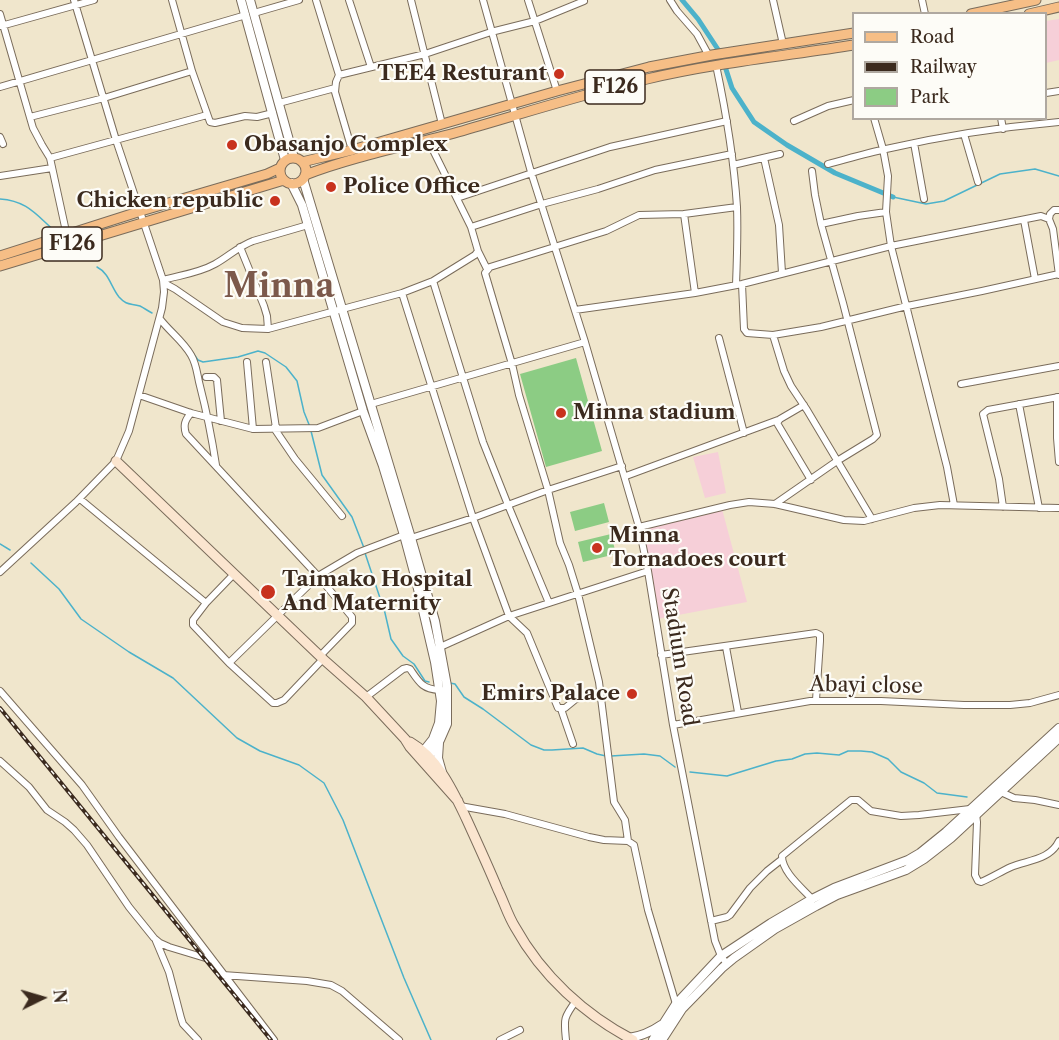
<!DOCTYPE html>
<style>
body{margin:0}
#map{position:relative;width:1059px;height:1040px;overflow:hidden;background:#f0e6cc;font-family:"Libre Caslon Text",serif}
canvas{display:block}
.legend{position:absolute;left:852px;top:12px;width:195px;height:108px;box-sizing:border-box;background:#fdfcf7;border:2px solid #afa8a0;margin:0;padding:8px 10px;list-style:none;font-size:18px;color:#3b2a1e}
.legend li{display:flex;align-items:center;gap:12px;height:30px}
.legend b{width:30px;border:2px solid #afa8a0}
.north{position:absolute;left:12px;top:968px;width:60px;height:60px;-webkit-text-stroke:4px #fdfcf7;paint-order:stroke;rotate:85deg;font-size:16px;font-weight:700;line-height:24px;text-align:center;color:#3b2a1e}
.north::after{content:'';display:block;margin:auto;width:21px;height:27px;background:#3b2a1e;clip-path:polygon(50% 0,100% 100%,50% 72%,0 100%)}
</style>
<div id="map">
<canvas width="1059" height="1040"></canvas>
<ul class="legend">
<li><b style="height:8px;background:#f6be86"></b>Road</li>
<li><b style="height:8px;background:#3b2a1e"></b>Railway</li>
<li><b style="height:16px;background:#8ccc84"></b>Park</li>
</ul>
<div class="north">N</div>
</div>
<script>
const g = document.querySelector('canvas').getContext('2d');
g.lineJoin = 'round';
function fill(path, color) {
  g.fillStyle = color;
  g.fill(path, 'evenodd');
}
function stroke(path, color, width, dash) {
  g.strokeStyle = color;
  g.lineWidth = width;
  g.lineCap = dash ? 'butt' : 'round';
  g.setLineDash(dash || []);
  g.stroke(path);
}
function label(font, color, halo, rows, align = 'center') {
  g.font = font + ' "Libre Caslon Text",serif';
  g.lineWidth = 4.5;
  g.setLineDash([]);
  g.textBaseline = 'middle';
  g.strokeStyle = halo;
  g.fillStyle = color;
  for (const [text, x, y, turn = 0] of rows) {
    g.save();
    g.translate(x, y);
    g.rotate((+turn || 0) * Math.PI / 180);
    g.textAlign = isNaN(turn) ? turn : align;
    if (halo) g.strokeText(text, 0, 0);
    g.fillText(text, 0, 0);
    g.restore();
  }
}
const built = new Path2D(`
 M1059,19V60L1046,63V21Z
 M718,452L726,493L705,498L693,457Z
 M722,509L747,602L657,619L641,528Z`);
const green = new Path2D(`
 M576,358L602,451L546,467L520,374Z
 M604,503L609,522L575,531L570,512Z
 M611,534L616,554L583,562L578,542Z`);
const stream = new Path2D(`
 M893,197L926,204L944,201L1000,174L1035,169L1059,176
 M0,199C28,201 36,215 56,232
 M97,267C109,273 111,287 119,297C127,306 130,303 140,306C144,308 148,311 152,313
 M169,325L185,342L198,360L203,362L238,357L258,351L265,353L286,367L297,381L304,412L310,427
 M311,431L322,475L352,517L364,548
 M0,544L10,550
 M365,553L385,613L391,639L403,656L414,664L425,681L429,682
 M31,563L59,589L81,619L129,652L173,678L237,738L260,751L299,765L324,783L343,820L404,978L431,1040
 M450,683L455,684L464,697L483,709L531,745L544,750H552L583,748L597,754L606,756
 M611,756L644,754L660,756L675,767
 M690,772L727,776L776,761L792,759L805,754L817,753L839,755L848,751H861L872,752L888,759L901,772L924,783L937,793L967,797`);
const canal = new Path2D(`
 M682,0L698,19L721,54L732,88L754,122L787,145L835,173L893,197`);
const minor = new Path2D(`
 M172,0L192,71L210,122L215,123L245,116L257,117L273,113
 M316,0L339,75L336,82L335,92L352,150
 M349,0L371,67
 M411,0L442,124
 M483,0L531,172L585,342L639,527L648,571L673,725L715,941L721,956L727,964
 M528,0L557,91
 M670,0L677,11L697,34L709,56
 M773,0L783,44
 M922,0L925,14
 M254,13L299,0
 M0,14L33,128L42,145L50,158L67,236
 M1,26L94,0
 M716,65C726,112 734,159 737,207C738,233 737,259 736,285
 M339,75L425,54L491,32L535,21L584,1
 M0,87L246,15
 M1046,93L1059,91
 M279,103L335,88
 M30,117L104,98L192,71
 M874,118L883,149L888,176L886,212L891,246L947,467L954,505
 M1001,118L1003,129
 M794,121L828,106L854,100
 M964,134L978,182
 M0,137L3,144
 M914,143L924,199
 M50,158L207,115
 M764,158L779,225L782,273
 M828,164C847,159 867,153 886,149C942,136 1002,127 1059,122
 M733,165L780,154
 M0,176L52,168
 M457,198L610,147L727,121
 M684,214L695,293
 M1049,219L1050,214L1054,210H1059
 M1024,220L1035,279
 M821,224L858,216L886,212
 M471,227L542,204L598,189L655,170L732,154
 M240,247L264,306L267,316L268,329
 M478,251L487,269
 M163,280C181,275 199,273 215,264C228,257 239,246 253,241L308,225
 M433,281L483,442L508,505L549,603
 M164,283L175,289L223,322L242,328L268,329L402,293L433,281L475,255L478,251L471,227L428,140
 M742,284L744,329L747,333L773,335L821,327L907,306L982,291L1059,274
 M402,293L473,518L509,616L527,633L558,708H565L576,699L600,692
 M575,310L695,293L742,284L891,246L1041,216L1049,219L1053,229L1059,275
 M160,319C170,332 183,341 191,355C197,365 197,375 200,386C207,413 212,439 216,465
 M773,335L784,371L791,386L807,410L872,519
 M719,338L744,433
 M247,362L253,429
 M266,362L276,428
 M206,377H214L217,380L221,421
 M961,384L1059,366
 M139,395L191,413L253,429L318,428L363,411
 M1057,397V438L1059,462
 M371,404L585,342
 M1019,404L1039,508
 M804,405L780,419L777,423L811,480
 M191,413C185,420 183,425 186,434L318,576L352,617V623L320,656
 M274,428L295,459L342,516
 M626,476L778,420
 M80,499L206,603L234,574
 M775,504L837,461L873,439L877,435L843,303L821,224L815,195L812,171
 M1003,507L999,479L983,414L988,410L1059,397
 M639,527L730,505L749,502L775,504L844,520L864,521L914,508L940,505L1059,508
 M411,538L473,518L548,490L622,466
 M0,572L76,502L116,461L129,431L162,308L164,292L163,280L116,140L74,0
 M206,603L193,620V625L229,663L318,576L357,553L404,535
 M726,647L738,712
 M438,648L509,616L648,571
 M661,655L816,633L820,635V641L816,700
 M229,663L273,703H277L284,700L323,659
 M0,691L82,785L119,837L274,1040
 M366,697L403,669L407,668L410,669C419,682 422,689 439,690
 M561,709L573,744
 M673,725L810,701H881L964,705H1010L1030,703L1059,695
 M0,761L29,787L47,810L65,822L74,830L87,845L129,907L154,938L160,943L169,947L212,960
 M1001,792L1014,798L1035,800L1059,805
 M460,806L505,814L589,837L604,840L628,841L634,845L648,910L676,1004
 M976,814L977,822L975,875L978,881L981,882C991,878 1000,872 1011,867C1028,860 1050,860 1059,841
 M628,841L625,820L614,802L599,682L578,594L569,565L560,543L548,490L519,395L512,364L485,273L490,267L606,231L639,215L684,214L737,207
 M812,899C802,888 782,872 782,856L851,800H858L871,811L901,816L919,815L970,809
 M711,921L727,917L730,915L750,888L767,871L781,860
 M156,941L169,972L181,1018L183,1024L198,1040
 M223,975L307,981L331,985L342,991L399,1040
 M500,1040L520,1030
 M566,1040C564,1020 563,1018 576,1001`);
const tertiary = new Path2D(`
 M241,0L285,160
 M250,0L294,158
 M303,179L411,538L435,621L447,686V724L440,740L426,760
 M291,183L302,205L363,411L383,466L404,535L415,576L435,662L441,701L439,723L433,739L421,754
 M439,743L438,758L442,772
 M629,1038C641,1036 651,1032 661,1025
 M653,1040L676,1004L721,956L771,923L812,899L834,888L908,860L920,853L946,832L1059,728
 M662,1040L682,1009L722,968L734,958L775,929L816,906L837,895L906,870L924,859L951,838L1059,738`);
const secondary = new Path2D(`
 M116,461L323,659L366,697L405,739L410,747L458,801
 M410,742C438,758 453,791 466,818C477,842 488,866 498,890C504,902 508,916 515,927C542,976 585,1015 633,1040`);
const primary = new Path2D(`
 M971,14L1036,0
 M1029,14L1059,7
 M280 171a13 13 0 1 1 26 0a13 13 0 1 1-26 0Z
 M302,162L352,150L557,91L649,67L712,55L854,33
 M305,175C355,156 407,146 458,132C521,114 583,94 647,79C715,63 784,56 854,45
 M0,256L141,211L267,174L280,168
 M0,266L284,180`);
const rail = new Path2D(`
 M0,708L271,1040`);
const markers = [
 [559,74,6,"#c8321e"],
 [232,145,6,"#c8321e"],
 [331,187,6,"#c8321e"],
 [275,201,6,"#c8321e"],
 [561,413,6,"#c8321e"],
 [597,548,6,"#c8321e"],
 [268,592,8,"#c8321e"],
 [632,694,6,"#c8321e"]
];
const shields = [
 [615,87,60],
 [72,244,60]
];
const shieldNames = [
 ["F126",615,87],
 ["F126",72,244]
];
const poiNames = [
 ["TEE4 Resturant",547,74,"right"],
 ["Obasanjo Complex",244,145],
 ["Police Office",343,187],
 ["Chicken republic",263,201,"right"],
 ["Minna stadium",573,413],
 ["Minna",609,536],
 ["Tornadoes court",609,560],
 ["Taimako Hospital",282,580],
 ["And Maternity",282,604],
 ["Emirs Palace",620,694,"right"]
];
const streetNames = [
 ["Stadium Road",679,657,81],
 ["Abayi close",866,686,1]
];
const townNames = [
 ["Minna",279,287]
];
fill(built, '#f6cfd8');
fill(green, '#8ccc84');
stroke(stream, '#4cb2ca', 1.5);
stroke(canal, '#4cb2ca', 5);
stroke(minor, '#7a6c5b', 8);
stroke(tertiary, '#7a6c5b', 10);
stroke(secondary, '#7a6c5b', 11);
stroke(primary, '#7a6c5b', 11);
stroke(minor, '#fff', 6);
stroke(tertiary, '#fff', 8);
stroke(secondary, '#fbe5cf', 9);
stroke(primary, '#f6be86', 9);
stroke(rail, '#3b2a1e', 4);
stroke(rail, '#fdfcf7', 1.5, [4.5]);
for (const [x, y, r, color] of markers) {
  const dot = new Path2D();
  dot.arc(x, y, r, 0, 2 * Math.PI);
  g.fillStyle = color;
  g.fill(dot);
  stroke(dot, '#fdfcf7', 2);
}
for (const [x, y, w] of shields) {
  const box = new Path2D();
  box.roundRect(x - w / 2, y - 17, w, 34, 4.5);
  g.fillStyle = '#fdfcf7';
  g.fill(box);
  stroke(box, '#3b2a1e', 1.5);
}
label('bold 20px', '#3b2a1e', null, shieldNames);
label('bold 21px', '#3b2a1e', '#fdfcf7', poiNames, 'left');
label('21px', '#3b2a1e', '#fdfcf7', streetNames);
label('bold 33px', '#7c594b', '#fdfcf7', townNames);
</script>
